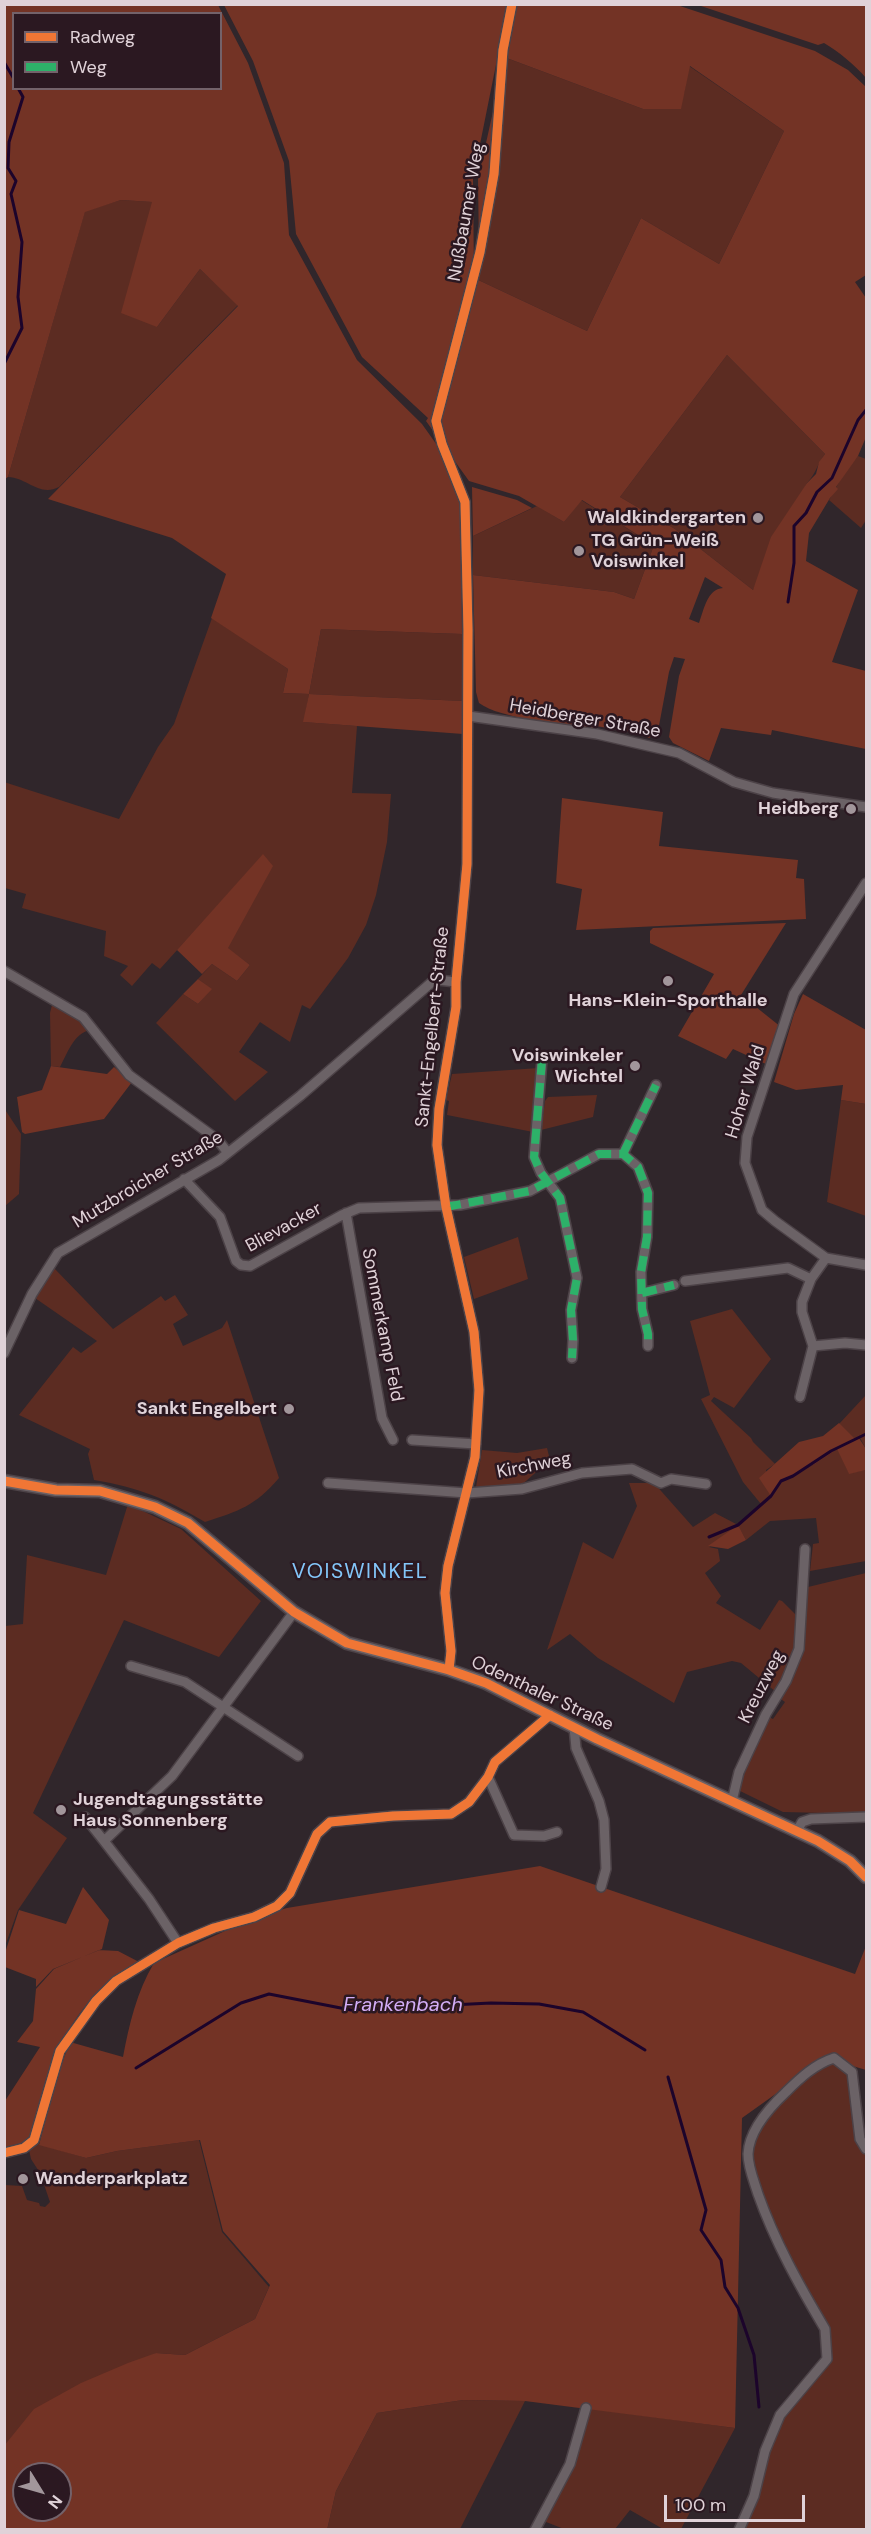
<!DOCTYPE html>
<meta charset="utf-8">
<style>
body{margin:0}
#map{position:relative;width:871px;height:2534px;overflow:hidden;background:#30262b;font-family:"DM Sans",sans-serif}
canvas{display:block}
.frame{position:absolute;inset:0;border:6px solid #e0d2d8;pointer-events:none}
.legend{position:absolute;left:12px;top:12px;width:210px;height:78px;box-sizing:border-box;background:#2b1821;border:2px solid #73626a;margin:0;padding:8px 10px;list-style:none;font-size:18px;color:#e0d2d8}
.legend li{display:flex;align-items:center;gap:12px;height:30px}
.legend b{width:30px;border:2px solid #73626a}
.north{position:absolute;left:12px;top:2462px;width:60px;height:60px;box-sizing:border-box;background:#2b1821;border:2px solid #73626a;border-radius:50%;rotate:127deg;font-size:16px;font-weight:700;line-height:24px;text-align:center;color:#e0d2d8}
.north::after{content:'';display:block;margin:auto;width:21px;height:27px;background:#a2969b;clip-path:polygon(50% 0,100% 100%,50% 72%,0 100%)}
.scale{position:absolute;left:664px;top:2495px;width:141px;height:27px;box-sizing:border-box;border:3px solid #e0d2d8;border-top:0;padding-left:8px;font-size:18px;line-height:21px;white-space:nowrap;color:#e0d2d8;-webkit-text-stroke:4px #2b1821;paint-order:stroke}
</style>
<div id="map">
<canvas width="871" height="2534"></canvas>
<div class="frame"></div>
<ul class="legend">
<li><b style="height:8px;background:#f07635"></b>Radweg</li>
<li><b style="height:8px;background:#2db169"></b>Weg</li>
</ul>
<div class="north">N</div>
<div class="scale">100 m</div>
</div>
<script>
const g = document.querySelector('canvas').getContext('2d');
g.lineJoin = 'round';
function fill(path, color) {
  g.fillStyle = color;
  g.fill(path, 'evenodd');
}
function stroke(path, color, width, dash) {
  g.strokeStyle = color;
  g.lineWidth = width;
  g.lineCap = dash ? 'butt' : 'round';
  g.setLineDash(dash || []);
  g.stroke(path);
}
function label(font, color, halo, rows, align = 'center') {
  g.font = font + ' "DM Sans",sans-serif';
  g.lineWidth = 5;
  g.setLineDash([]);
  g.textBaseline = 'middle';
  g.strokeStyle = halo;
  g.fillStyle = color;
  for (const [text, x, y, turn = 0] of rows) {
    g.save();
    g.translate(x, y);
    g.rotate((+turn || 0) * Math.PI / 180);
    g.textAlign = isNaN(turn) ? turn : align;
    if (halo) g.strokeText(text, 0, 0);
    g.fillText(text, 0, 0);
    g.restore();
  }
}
const green = new Path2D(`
 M504,57L643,109L684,93L689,66L784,131L719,264L641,218L587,331L474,278Z
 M121,200L153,202L157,327L200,269L238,305L59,487C39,497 28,478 8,477L85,211Z
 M727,355L825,454C817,464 816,474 807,483L753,590L675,529L620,497Z
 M858,456L866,459V520L861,528L829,500L847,468Z
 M581,500L654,545L634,599L614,592L473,575V536L537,506L564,522Z
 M212,618L288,669L283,693L309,694L321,629L462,634L463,701L309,694L304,722L357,726L352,793L391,794L387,842L376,895L366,925L348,958L310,1009L302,1005L290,1042L260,1022L239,1052L268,1072L235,1101L156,1023L183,994L198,1004L211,989L198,979L212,964L237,981L250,965L227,948L263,855L160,969L152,963L132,986L120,975L128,966L104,956L106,931L22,908L26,894L5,888L4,782L119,819L158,747L174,724Z
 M52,1005L79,1019L90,1030C74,1033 67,1054 60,1067L51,1066L50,1013Z
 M539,1068L533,1132L447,1115L449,1101L446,1100L452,1074Z
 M597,1095L593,1117L541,1130L545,1101L548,1097Z
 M841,1100L866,1104V1216L827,1202Z
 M4,1108L21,1134L19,1194L5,1206Z
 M518,1237L528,1279L474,1299L464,1257Z
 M54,1268L113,1329L161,1296L165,1301L175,1295L188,1315L173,1324L183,1346L222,1328L227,1320L279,1478C255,1506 239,1511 205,1522C165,1498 140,1488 94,1480L88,1454L90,1449L19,1415L73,1347L81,1353L97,1341L35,1298Z
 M732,1309L771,1359L734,1408L714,1397L711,1401L751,1438L753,1442L775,1464L766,1470L771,1495L781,1481L815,1464L837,1448L849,1473L866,1470V1561L810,1571L813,1544L819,1543L816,1518L770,1521L746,1540L738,1526L709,1547L718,1549L720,1561L705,1573L721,1596L716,1603L760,1630L779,1600L782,1601L799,1618L797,1648L776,1692L741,1663L732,1661L687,1672L674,1703L598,1658L570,1634L547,1650L583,1542L613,1559L637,1506L629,1483H654L693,1527L715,1513L738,1525L761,1504L743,1482L701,1399L710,1395L690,1321Z
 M866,1395V1449L860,1438L855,1440L839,1424Z
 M547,1448L550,1460L518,1488L476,1487L482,1450L517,1453Z
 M128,1504L181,1529L261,1601L219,1657L124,1620L33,1813L67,1838L18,1910L5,1946V1626L23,1624L27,1555L106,1575Z
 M866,1573V1814L783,1812L738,1790L767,1716L773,1719L785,1702L778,1697L789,1680L793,1679L805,1638L808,1587Z
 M824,2061L843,2064L852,2072L866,2150V2529L739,2530L781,2416L814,2382L829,2347L786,2261L748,2154L760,2123Z
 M40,2139L39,2144L86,2158L117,2151L199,2140L222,2232L269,2287L255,2319L185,2355L156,2353L5,2446V2185L22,2186L27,2200L39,2203L40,2206L45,2207L50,2202L40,2173L31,2159L29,2150Z
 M463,2400L525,2401L460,2529L327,2530L336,2491L377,2413Z
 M586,2408L735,2428L681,2529H663L630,2510L615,2529H564L541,2520L570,2464Z`);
const forest = new Path2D(`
 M5,5H218L248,63L284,163L289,235L357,360L422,424L461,479L462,634L321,629L309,694L463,701V734L303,722L309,694L283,693L288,669L211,618L226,574L172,538L48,499L238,306L200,269L157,327L121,313L152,202L121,200L85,212L8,477L5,479ZM14,14H220V88H14Z
 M224,5H508L473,179L474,278L587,331L641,218L719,264L784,131L690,66L681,109H643L504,57L514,5H677L815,51L848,70L866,87V275L855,282L866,298V437L858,456L836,487L838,489L830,498L809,533L806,561L858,590L832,662L866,671V749L772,730L771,735L721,728L709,761L673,743L669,737L679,676L685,659L674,657L669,672L658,731L649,738L638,733L596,726L592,729C564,724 500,719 479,703L476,692L473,575L614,592L634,599L654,545L582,500L564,522L519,496L469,481L426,421L428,418L362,357L296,234L289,161L253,61ZM727,355L825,454L819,462L816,474L807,483L771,537L753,590L675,529L620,497ZM705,577L723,588C707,589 704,610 699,623L689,619Z
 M698,5H866V78C854,64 839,52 824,43L818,45Z
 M500,80L498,156L479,252L478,179Z
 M472,487L517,500L532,508L473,536Z
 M562,798L663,812L659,846L798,860L796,878L804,879L806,919L576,930L582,889L556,883Z
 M263,854L273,866L228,948L250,965L237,981L212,964L202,974L177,950Z
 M786,923L741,995L781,1027L768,1065L733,1049L726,1059L678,1036L714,974L650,943V931L653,928Z
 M198,979L212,989L198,1004L183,994Z
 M803,994L866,1030V1104L841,1100L843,1085L796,1090L774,1082L794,1014Z
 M51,1066L107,1074L114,1067L132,1082L104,1119L25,1134L22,1132L17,1097L42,1090Z
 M839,1423L855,1439L859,1438L866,1449V1470L849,1474L837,1449L815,1464L781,1481L771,1496L759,1478L799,1442L823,1436Z
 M738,1525L746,1540L728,1549L708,1546Z
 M540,1866L855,1974L866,1946V2070L826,2058L742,2118L735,2428L525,2401L463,2400L377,2413L336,2491L327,2530L5,2529L4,2446L34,2409L81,2383L128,2363L156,2353L185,2355L255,2319L270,2285L223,2231L200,2140L117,2151L86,2158L39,2145L56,2079L70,2042L123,2057C129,2025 137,1991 154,1963L256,1917L287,1908ZM24,2474H60V2510H24Z
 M83,1887L109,1920L102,1949L53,1969L36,1987V1979L5,1967V1953L19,1910L66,1924Z
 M99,1950L118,1951L141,1963C125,1974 105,1985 92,1999C55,2037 47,2086 33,2135L24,2143L5,2148V2101L40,2047L17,2042L33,2021L36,1989L54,1969Z`);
const stream = new Path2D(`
 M4,62L14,79
 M4,364L22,328L18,297L22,242L11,194L16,181L8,168L9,142L23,97L18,88
 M4,379V384
 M788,602L794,563V526L806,513L817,492L832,478L858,420L866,410
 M709,1537L738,1525L771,1496L781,1481L793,1476L831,1451L866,1434
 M136,2068L241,2003L269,1994L351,2010L491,2003L539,2004L583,2012L645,2050
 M668,2077L706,2210L701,2230L721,2260L725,2287L738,2308L754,2355L759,2407`);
const street = new Path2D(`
 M468,716L597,734L679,753L734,782L773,793L866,807
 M866,883L794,994L747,1137L745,1163L762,1210L775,1221L826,1258L866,1265
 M4,971L83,1017L129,1075L218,1140L228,1153
 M542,1060L534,1157L541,1173L560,1198L577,1278L571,1310L573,1340L572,1358
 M623,1154L656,1085
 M184,1179L220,1217L236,1261L241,1265L250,1266L342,1215L359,1208L460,1205L530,1191L599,1154H623L638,1167L648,1193L647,1237L641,1272L642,1309L648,1334V1346
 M346,1213L382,1418L393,1440
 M685,1281L788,1268L811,1279
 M642,1293L674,1285
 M813,1346L845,1343L866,1345
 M4,1353L32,1294L58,1253L219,1160L300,1096L432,982L438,980L456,982
 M800,1397L813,1346L802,1312V1302L811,1279L826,1258
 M412,1440L476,1444
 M328,1483L467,1493L522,1489L582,1473L632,1469L661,1483L671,1479L706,1484
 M131,1666L185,1682L298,1756
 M449,1670L451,1651L445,1593L448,1566L475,1457L479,1390L474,1332L446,1207L437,1145L439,1109L456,1007V982L467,864L468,630L465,502L442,444L436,421L480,252L494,174L503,50L512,4
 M574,1727L576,1748L599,1801L604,1820L606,1869L601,1887
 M488,1777L514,1835L544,1836L557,1832
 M732,1801L739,1772L766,1714L786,1681L799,1649L805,1549
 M85,1817L104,1841L172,1776L294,1612
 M797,1831L802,1822L811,1819L866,1817
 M104,1841L149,1899L178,1943
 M4,2153L24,2148L34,2140L60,2051L96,2001L116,1981L178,1943L214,1928L254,1917L277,1906L290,1893L317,1834L330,1822L393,1816L451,1814L469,1802L488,1777L495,1762L550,1715
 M535,2530L570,2464L586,2408
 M739,2530L754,2496L765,2451L780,2415L827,2359L825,2329C799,2285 775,2242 758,2194C754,2181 748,2167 748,2154C749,2131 770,2107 786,2092C800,2078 815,2064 834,2058L852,2072L860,2139L866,2149`);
const secondary = new Path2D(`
 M4,1481L56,1490L100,1491L155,1507L188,1523L294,1612L347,1643L449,1670L486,1683L597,1739L818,1841L850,1861L866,1877`);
const quiet = new Path2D(`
 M542,1060L534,1157L541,1173L560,1198L577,1278L571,1310L573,1340L572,1358
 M623,1154L656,1085
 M446,1207L530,1191L599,1154H623L638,1167L648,1193L647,1237L641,1272L642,1309L648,1334V1346
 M642,1293L674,1285`);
const cycleway = new Path2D(`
 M4,1481L56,1490L100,1491L155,1507L188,1523L294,1612L347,1643L449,1670L486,1683L597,1739L818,1841L850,1861L866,1877
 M449,1670L451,1651L445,1593L448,1566L475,1457L479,1390L474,1332L446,1207L437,1145L439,1109L456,1007V982L467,864L468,630L465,502L442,444L436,421L480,252L494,174L503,50L512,4
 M4,2153L24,2148L34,2140L60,2051L96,2001L116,1981L178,1943L214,1928L254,1917L277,1906L290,1893L317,1834L330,1822L393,1816L451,1814L469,1802L488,1777L495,1762L550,1715`);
const markers = [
 [758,518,6,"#a2969b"],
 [579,551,6,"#a2969b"],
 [851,809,6,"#a2969b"],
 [668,981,6,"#a2969b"],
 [635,1066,6,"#a2969b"],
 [289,1409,6,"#a2969b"],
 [61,1810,6,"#a2969b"],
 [23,2179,6,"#a2969b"]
];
const streetNames = [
 ["Nußbaumer Weg",467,212,-80],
 ["Heidberger Straße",585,719,10],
 ["Sankt-Engelbert-Straße",433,1027,-84],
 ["Hoher Wald",746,1092,-73],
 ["Mutzbroicher Straße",148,1180,-31],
 ["Blievacker",284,1228,-29],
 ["Sommerkamp Feld",382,1325,79],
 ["Kirchweg",534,1466,-11],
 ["Kreuzweg",762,1687,-63],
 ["Odenthaler Straße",542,1694,25]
];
const poiNames = [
 ["Waldkindergarten",746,518],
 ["TG Grün-Weiß",591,541,"left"],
 ["Voiswinkel",591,562,"left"],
 ["Heidberg",839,809],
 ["Hans-Klein-Sporthalle",668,1001,"center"],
 ["Voiswinkeler",623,1056],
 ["Wichtel",623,1077],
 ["Sankt Engelbert",277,1409],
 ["Jugendtagungsstätte",73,1800,"left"],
 ["Haus Sonnenberg",73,1821,"left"],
 ["Wanderparkplatz",35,2179,"left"]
];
const waterNames = [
 ["Frankenbach",403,2006]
];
const quarterNames = [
 ["VOISWINKEL",360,1572]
];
fill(green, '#5c2c22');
fill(forest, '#733325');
stroke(stream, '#1c042b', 3);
stroke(street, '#4c4247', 12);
stroke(secondary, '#4c4247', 15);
stroke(street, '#6b6266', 9);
stroke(secondary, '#6b6266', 12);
stroke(quiet, '#2db169', 8, [15, 8]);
stroke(cycleway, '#f07635', 9);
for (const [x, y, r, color] of markers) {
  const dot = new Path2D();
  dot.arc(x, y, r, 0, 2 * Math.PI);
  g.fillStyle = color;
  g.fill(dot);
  stroke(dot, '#2b1821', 2);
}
label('18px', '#e0d2d8', '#2b1821', streetNames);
label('bold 18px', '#e0d2d8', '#2b1821', poiNames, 'right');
label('italic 20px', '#d3adf6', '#2b1821', waterNames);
g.letterSpacing = '1.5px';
label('21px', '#83c6f9', '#2b1821', quarterNames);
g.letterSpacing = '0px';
</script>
